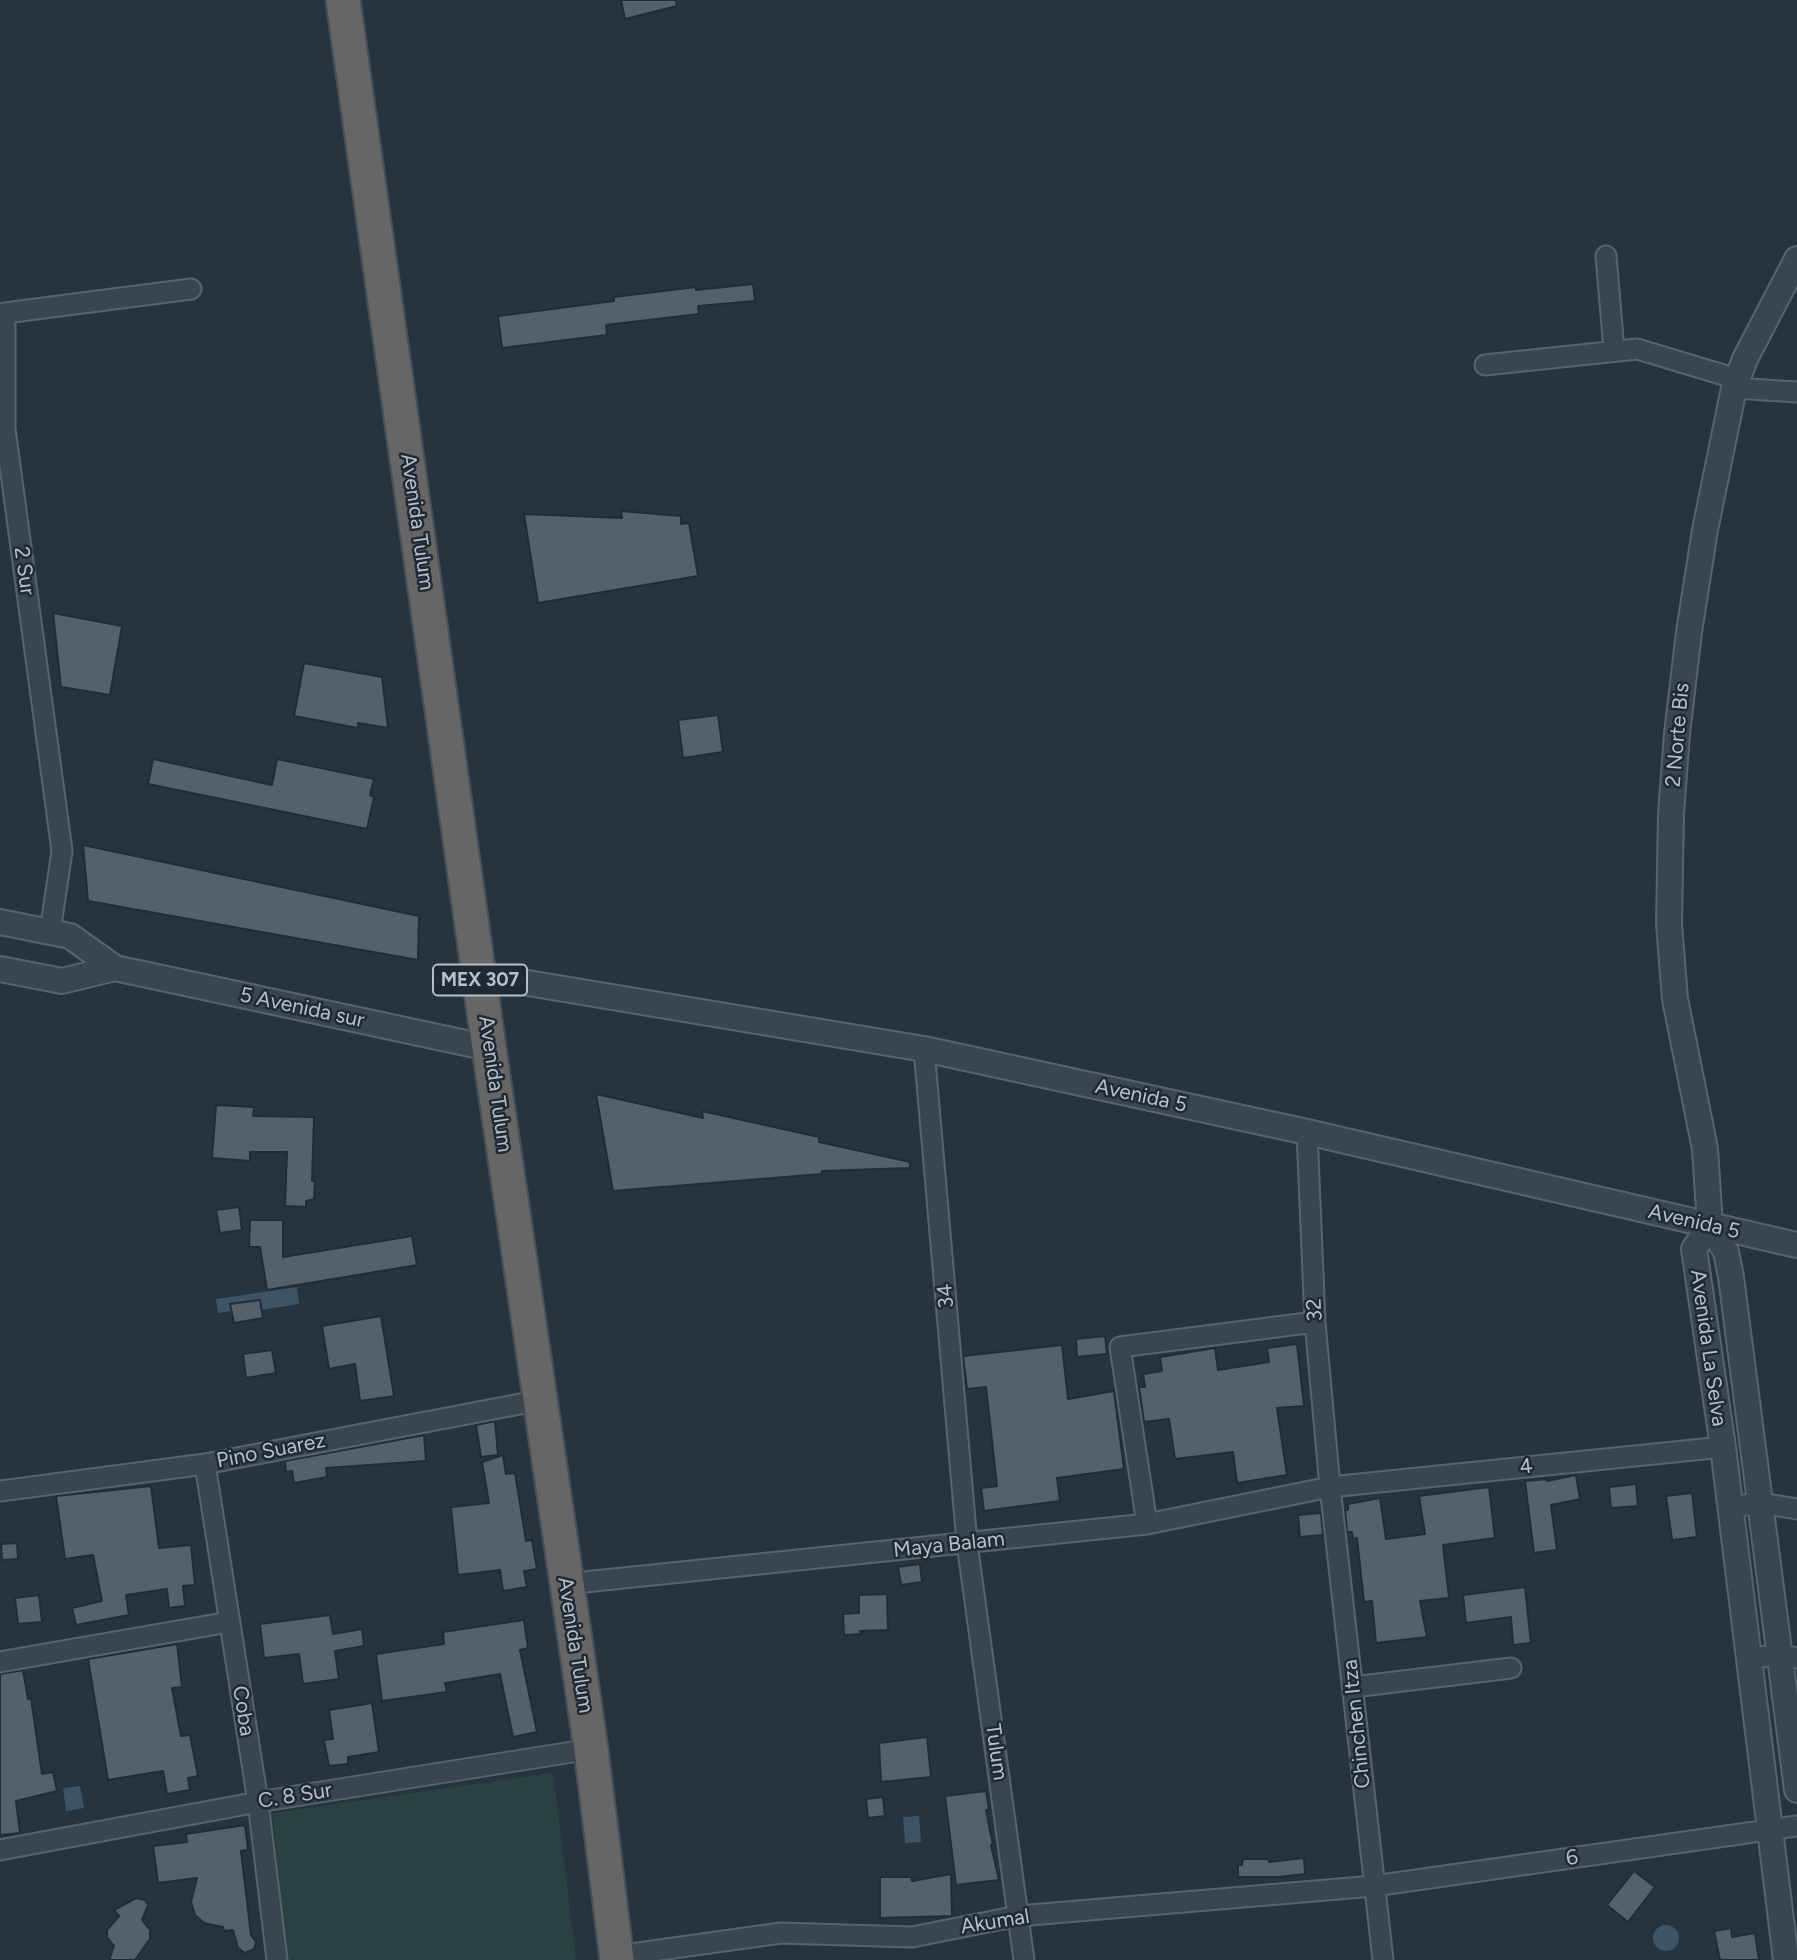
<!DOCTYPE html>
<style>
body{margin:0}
canvas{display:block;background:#26343f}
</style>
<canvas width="1797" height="1960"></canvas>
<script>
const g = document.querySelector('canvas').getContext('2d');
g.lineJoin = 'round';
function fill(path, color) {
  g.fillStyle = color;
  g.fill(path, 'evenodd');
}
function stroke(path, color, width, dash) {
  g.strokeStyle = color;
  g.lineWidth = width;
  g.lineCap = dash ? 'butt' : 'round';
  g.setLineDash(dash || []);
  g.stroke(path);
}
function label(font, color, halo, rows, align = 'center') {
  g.font = font + ' Figtree,sans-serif';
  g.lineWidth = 5;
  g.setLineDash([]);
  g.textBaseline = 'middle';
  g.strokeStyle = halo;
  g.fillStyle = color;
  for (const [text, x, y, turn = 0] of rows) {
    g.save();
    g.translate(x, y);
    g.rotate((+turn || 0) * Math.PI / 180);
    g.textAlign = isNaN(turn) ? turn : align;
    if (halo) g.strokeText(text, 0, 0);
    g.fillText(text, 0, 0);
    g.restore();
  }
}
const green = new Path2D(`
 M553,1773L576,1960H285L273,1813Z`);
const water = new Path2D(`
 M297,1287L299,1304L261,1310L230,1304L231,1311L218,1313L216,1299Z
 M80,1786L84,1808L66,1811L63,1788Z
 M919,1816L921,1842L905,1843L903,1817Z
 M1653 1938a13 13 0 1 1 26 0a13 13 0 1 1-26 0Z`);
const building = new Path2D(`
 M621,0H676L677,6L625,19Z
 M753,284L755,301L698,306L699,314L606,325L607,335L502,348L498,316L614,301V297L696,287V290Z
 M621,511L681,516V524L689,523L698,576L538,603L524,514L622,518Z
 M53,613L122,626L110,695L61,687Z
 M304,663L382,677L388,728L358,723V728L294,716Z
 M718,715L723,752L683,758L678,720Z
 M153,759L272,785L277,759L374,779L370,795L374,797L367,829L148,784Z
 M83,845L419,916L418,960L88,901Z
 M596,1094L703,1118L702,1111L819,1137V1142L910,1162V1168L822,1171V1174L613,1191Z
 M216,1105L254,1107L253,1116L314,1117L312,1181H315L314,1199L306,1201V1207L285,1206L287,1152H250V1161L212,1158Z
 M239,1207L242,1230L220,1233L216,1210Z
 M250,1220H283V1257L412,1236L417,1265L267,1290L260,1247H249Z
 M260,1300L263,1318L234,1323L230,1304Z
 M381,1316L394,1396L360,1401L355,1364L329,1369L322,1326Z
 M1105,1336L1107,1354L1077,1357L1076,1339Z
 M1297,1344L1304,1406L1277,1408L1287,1475L1237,1483L1233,1452L1175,1459L1169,1419L1144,1422L1139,1387H1145L1143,1374L1162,1371L1160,1357L1215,1348L1218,1370L1269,1362L1267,1348Z
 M1062,1345L1068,1399L1114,1391L1124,1469L1057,1478L1060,1501L984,1511L981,1488L997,1486L986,1387L967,1389L963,1356Z
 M272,1350L276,1373L246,1378L243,1354Z
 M495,1421L498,1455L481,1457L476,1425Z
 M424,1435L426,1461L326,1468L327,1477L294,1483L292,1471L286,1472L285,1461Z
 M503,1455L506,1474L515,1473L526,1541L532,1540L537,1569L524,1571L527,1587L503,1591L500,1570L458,1575L451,1507L489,1503L482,1462Z
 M1576,1475L1580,1499L1551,1505L1557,1550L1534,1553L1525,1481L1547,1479V1481Z
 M1636,1484L1638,1506L1611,1508L1609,1487Z
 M151,1486L159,1548L191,1545L195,1585L183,1586L185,1606L169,1608L167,1589L126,1595L129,1615L76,1625L72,1608L102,1601L93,1555L65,1559L56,1496Z
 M1489,1487L1495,1538L1443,1545L1449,1598L1420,1601L1427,1637L1376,1643L1372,1601L1364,1602L1357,1538L1353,1539L1352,1532H1347L1345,1510H1348V1504L1380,1498L1386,1539L1425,1534L1419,1496Z
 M1692,1493L1697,1537L1672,1540L1666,1496Z
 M1321,1513L1323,1535L1300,1537L1298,1515Z
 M17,1543L18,1559L2,1560L1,1544Z
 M920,1564L922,1582L901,1585L898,1567Z
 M1525,1587L1531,1643L1513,1645L1511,1617L1466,1623L1463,1595Z
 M887,1594L888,1630L860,1631L861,1634L844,1635L843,1614L859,1613V1595Z
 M39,1595L42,1622L18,1624L15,1598Z
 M330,1615L333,1634L362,1629L364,1646L335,1651L339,1679L303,1684L299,1654L264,1658L260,1624Z
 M524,1620L528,1648L520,1650L537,1732L513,1737L500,1674L445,1683L447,1692L382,1701L376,1654L444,1644L443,1632Z
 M177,1644L182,1687L172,1688L181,1736L190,1735L198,1776L188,1778L190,1790L167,1794L163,1771L108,1780L88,1659Z
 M23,1670L28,1699L31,1698L42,1774L53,1772L57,1791L16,1801L20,1833L0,1835V1674Z
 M372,1703L379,1752L348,1757V1764L329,1766L324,1740L333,1739L329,1710Z
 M927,1737L931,1777L881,1782L879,1743Z
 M986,1791L989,1810H986L993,1845H991L999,1880L956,1885L945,1796Z
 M883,1797L885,1816L868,1818L866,1799Z
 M245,1825L248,1850L241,1851L251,1935L256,1942L254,1949L245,1953L238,1948L233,1930L224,1931L223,1927L204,1923L195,1915L191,1902L197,1878L158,1883L153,1846L187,1842L186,1834Z
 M1304,1858L1305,1874L1279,1877H1238V1865H1242L1243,1859H1269V1862Z
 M1634,1871L1655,1887L1628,1922L1607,1905Z
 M951,1874L952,1916L880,1918V1877H911L912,1881Z
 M136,1898L145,1900L148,1905L142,1920L150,1930V1939L135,1960H109L114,1946L107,1937V1930L119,1916L114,1910Z
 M1731,1928L1732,1937L1755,1933L1759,1960H1720L1714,1931Z`);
const minor = new Path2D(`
 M1606,256L1614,350
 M1485,365L1637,349L1737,379
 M1734,388L1797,392
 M50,932L62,851L5,429V313L191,289
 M924,1049L967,1543L1024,1960
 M1307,1132L1315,1322L1330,1487L1383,1960
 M205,1464L258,1802L277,1960
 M0,1491L205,1464L541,1400
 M1730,1507L1760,1503L1797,1509
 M1147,1524L1120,1347L1315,1322
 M565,1584L1147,1524L1330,1487L1723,1447
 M1749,1658L1780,1655L1797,1658
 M0,1662L229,1622
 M1353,1687L1511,1668
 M0,1850L258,1802L591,1749
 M617,1956L781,1933L912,1937L1018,1916L1374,1886L1797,1826`);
const tertiary = new Path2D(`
 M1797,259L1745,359L1734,388L1705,530L1689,632L1677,734L1671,814L1669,924L1675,999L1705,1149L1710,1226L1726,1252L1731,1277L1797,1790
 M0,922L70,936L115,968L489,1048
 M0,969L62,981L115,968
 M480,975L924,1049L1307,1132L1797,1245
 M1710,1226L1694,1249L1723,1447L1786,1960`);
const trunk = new Path2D(`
 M343,0L489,1048L591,1749L617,1960`);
const shields = [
 [480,980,94]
];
const shieldNames = [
 ["MEX 307",480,980]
];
const streetNames = [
 ["Avenida Tulum",417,522,82],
 ["2 Sur",24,571,82],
 ["2 Norte Bis",1678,735,-85],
 ["5 Avenida sur",302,1008,12],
 ["Avenida Tulum",495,1084,82],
 ["Avenida 5",1141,1096,12],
 ["Avenida 5",1694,1222,13],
 ["34",946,1296,-95],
 ["32",1315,1310,-93],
 ["Avenida La Selva",1708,1348,82],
 ["Pino Suarez",271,1451,-11],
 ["4",1526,1467,-6],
 ["Maya Balam",949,1545,-6],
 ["Avenida Tulum",575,1645,81],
 ["Coba",243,1711,81],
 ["Chinchen Itza",1357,1724,-96],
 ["Tulum",996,1752,82],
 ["C. 8 Sur",295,1796,-9],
 ["6",1572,1858,-8],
 ["Akumal",995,1922,-9]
];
fill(green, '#294241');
fill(water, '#3d5467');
fill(building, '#52616c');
stroke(building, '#212c36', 2);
stroke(minor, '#58636d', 23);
stroke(tertiary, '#58636d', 28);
stroke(trunk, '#45505a', 37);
stroke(minor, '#3a454f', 19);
stroke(tertiary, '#3a454f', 24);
stroke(trunk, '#676664', 33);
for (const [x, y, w] of shields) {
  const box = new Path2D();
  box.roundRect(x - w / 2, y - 15.5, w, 31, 5);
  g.fillStyle = '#1f2a34';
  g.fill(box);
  stroke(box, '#b7c0ca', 2);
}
label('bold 19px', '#b7c0ca', null, shieldNames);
label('21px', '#b7c0ca', '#1f2a34', streetNames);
</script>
